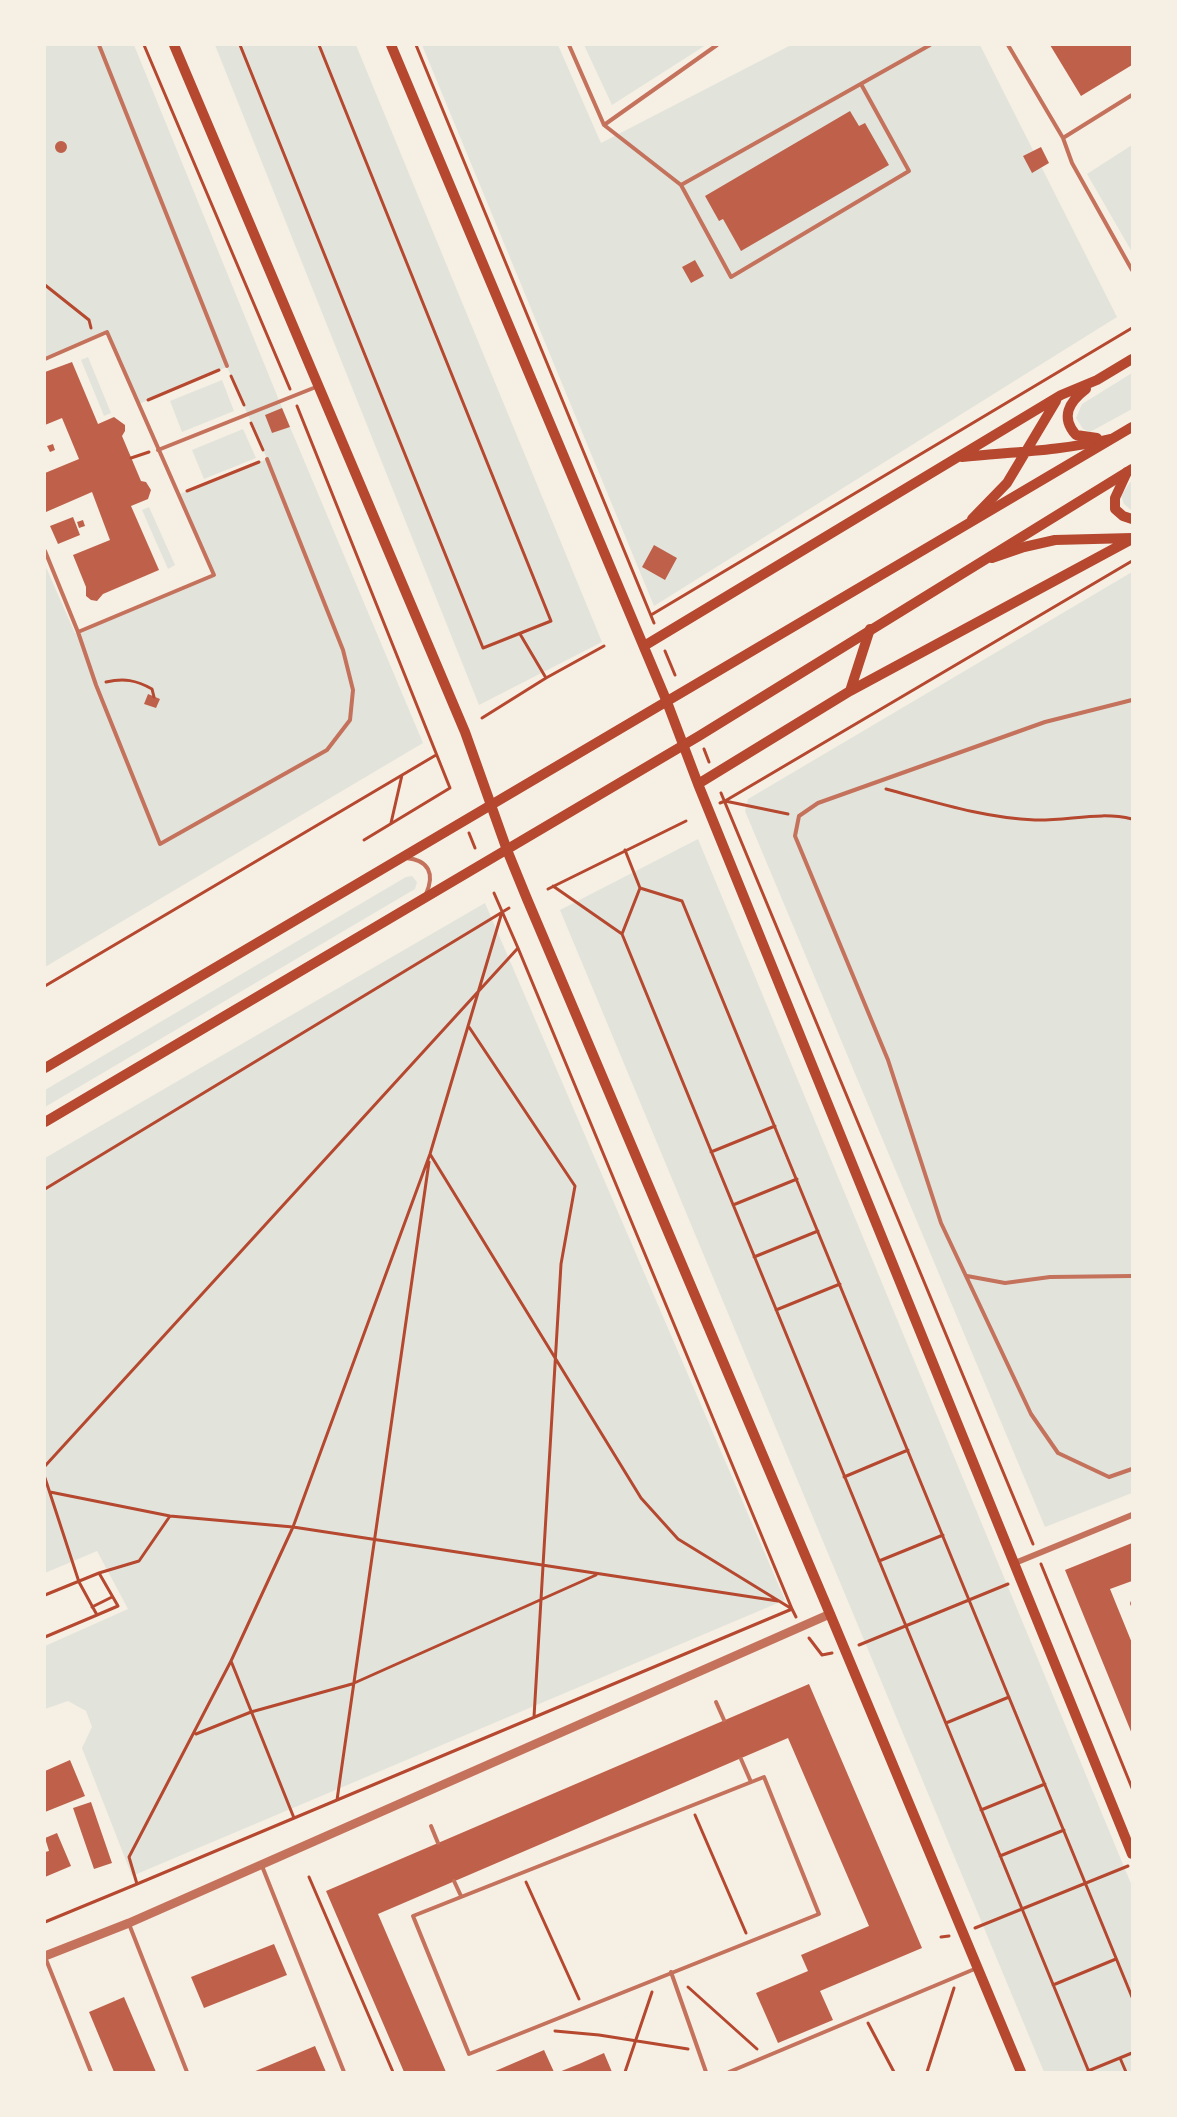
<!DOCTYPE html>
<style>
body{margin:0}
#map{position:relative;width:1177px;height:2117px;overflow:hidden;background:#f6efe4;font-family:Helvetica,sans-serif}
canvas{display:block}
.frame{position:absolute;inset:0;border:46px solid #f6efe4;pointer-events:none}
</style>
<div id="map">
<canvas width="1177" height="2117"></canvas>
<div class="frame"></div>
</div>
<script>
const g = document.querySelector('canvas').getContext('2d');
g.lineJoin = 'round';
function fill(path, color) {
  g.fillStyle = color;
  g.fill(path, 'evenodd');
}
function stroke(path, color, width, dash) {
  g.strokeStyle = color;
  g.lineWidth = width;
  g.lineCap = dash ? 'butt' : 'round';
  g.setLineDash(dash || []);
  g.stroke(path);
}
const green = new Path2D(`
 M45,45H134L290,427L423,743L45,967V565L75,633L213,575L177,495L267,459L227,367L139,404L107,332L45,359Z
 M215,45H356L602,642L479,705Z
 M422,45H558L601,143L791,45H980L1117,317L654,606Z
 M584,45H706L612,105Z
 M1132,145V252L1087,174Z
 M88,357L111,413L104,416L81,360Z
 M1132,373V409L1090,432L1083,429L1076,418L1082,404Z
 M222,380L234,411L182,432L170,401Z
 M243,429L256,458L204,479L192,450Z
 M1132,480V511L1124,504L1121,495Z
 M149,507L175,565L168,569L142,510Z
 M1132,572V1493L1045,1527L745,811L748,799Z
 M698,839L1132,1886V2072H1044L560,910Z
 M412,876L417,882L415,889L45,1107V1090L406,877Z
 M485,903L785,1600L132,1876L82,1748L92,1727L86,1711L68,1701L45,1709V1646L128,1609L97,1551L45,1573V1158Z`);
const building = new Path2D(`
 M1050,45H1132V65L1081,96Z
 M850,111L859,126L865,123L889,165L741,251L723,219L719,221L705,196Z
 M55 147a6 6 0 1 1 12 0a6 6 0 1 1-12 0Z
 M1041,147L1049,163L1032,173L1023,156Z
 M695,260L704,276L691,283L682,267Z
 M72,362L98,424L114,417L125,425V431L122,436L141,481L146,482L151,490L148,499L131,506L159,570L103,594L97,601L91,600L86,596V587L73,555L110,540L92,492L46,512L45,510V473L79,459L62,418L45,425V372Z
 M282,408L290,427L272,433L265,415Z
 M53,444L55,450L50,452L47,446Z
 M73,517L80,535L58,544L50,526Z
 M83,520L85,526L79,528L77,522Z
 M654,545L677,558L665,580L642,567Z
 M148,694L160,699L156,708L144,704Z
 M1132,1543V1581L1110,1589L1132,1643V1734L1065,1570Z
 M809,1684L922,1948L820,1991L833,2020L778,2043L756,1993L808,1971L801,1955L869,1926L788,1738L378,1914L446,2072H404L326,1891Z
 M70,1760L85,1796L45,1812V1771Z
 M91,1802L112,1863L94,1869L73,1808Z
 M57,1833L71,1866L45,1877V1852L49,1851L45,1838Z
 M274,1944L287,1975L204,2008L191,1977Z
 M124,1997L156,2072H114L89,2012Z
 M315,2046L326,2072H253Z
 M544,2050L554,2072H493Z
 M604,2053L612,2072H559L579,2064Z`);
const path = new Path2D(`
 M144,45L290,389
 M240,45L483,648L551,621L319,45
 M416,45L654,623
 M45,285L89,320L91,328
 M231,376L244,405
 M148,400L219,370
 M297,406L450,788L364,840
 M251,423L263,450
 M131,458L149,452
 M187,491L259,462
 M651,615L1132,328
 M520,634L546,678
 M665,651L675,675
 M106,682C124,678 136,680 152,689L154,697
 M482,718L546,678L604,646
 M704,749L709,762
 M886,789C935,802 984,818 1035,820C1068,821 1100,811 1132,819
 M721,793L1033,1544
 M725,801L1132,561
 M720,803L725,801L788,814
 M391,823L402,775
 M469,833L475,848
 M553,886L622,934L1089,2072
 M640,888L682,901L1132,1997
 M548,889L686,821
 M502,912L430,1154L293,1527L231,1661L129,1857L137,1884L792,1609L518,948
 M622,934L640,888L625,850
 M45,986L436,755
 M469,1027L575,1186L561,1264L534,1717
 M711,1152L775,1126
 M430,1154L641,1498L678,1539L792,1609L796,1617
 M45,1189L509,908
 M733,1205L797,1179
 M754,1257L818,1231
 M776,1310L840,1284
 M45,1466L518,948L494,893
 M844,1477L908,1450
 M45,1478L79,1582L97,1615L45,1637
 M50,1492L170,1516L293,1527L778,1601
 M879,1561L943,1535
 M1041,1564L1132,1788
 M45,1595L99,1573L139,1561L170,1516
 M92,1607L112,1597
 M97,1615L118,1606L99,1573
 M809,1638L822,1655L832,1653
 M859,1645L1008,1584
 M231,1661L294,1818
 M946,1723L1009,1697
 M196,1734L251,1712L352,1684L596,1575
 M337,1800L429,1162
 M981,1810L1045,1784
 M695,1815L746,1933
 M1000,1856L1064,1830
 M309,1877L393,2072
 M526,1882L579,1999
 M45,1922L137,1884
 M975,1928L1128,1866
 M941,1937L949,1936
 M1053,1985L1116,1959
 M688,1987L757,2049
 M868,2023L894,2072
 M555,2031L599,2035L688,2049
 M1120,2058L1126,2072
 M1088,2071L1132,2053
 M625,2072L652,1992
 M927,2072L954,1988`);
const service = new Path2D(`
 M99,45L227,366
 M569,45L604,125L717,45
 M1008,45L1063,138L1072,163L1132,270
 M604,125L681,185L930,45
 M1063,138L1132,95
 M681,185L731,277L909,171L861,84
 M45,359L107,332L214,575L78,632
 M158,450L316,387
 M45,551L78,632L96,685L160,844L327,750L350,720L353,690L343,650L267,459
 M1132,700L1045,722L818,803L799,816L795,836L888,1060L941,1223L1031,1414L1058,1453L1109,1477L1132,1469
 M406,858C429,860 435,874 426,894
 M967,1276L1005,1283L1050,1277L1132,1276
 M1132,1603V1604
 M716,1702L724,1720
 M741,1759L751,1782
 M764,1777L819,1914L469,2054L413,1916Z
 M431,1826L438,1843
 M262,1866L344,2072
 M454,1881L461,1896
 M129,1924L187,2072
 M45,1957L91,2072
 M671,1972L706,2072
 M729,2072L977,1968`);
const minor = new Path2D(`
 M1015,1563L1132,1515`);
const tertiary = new Path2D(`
 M45,1956L129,1923L830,1614`);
const secondary = new Path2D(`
 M174,45L465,732L507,850L527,899L830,1614L1021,2072
 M391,45L667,702L698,784L1132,1854
 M1086,389C1069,402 1060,417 1076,435L1097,438
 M962,457C1011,452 1061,451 1110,439
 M1127,472L1115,498V509L1123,516L1132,519
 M972,519L1007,483L1056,401
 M992,558L1024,547L1055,540L1132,538
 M644,646L1061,395L1097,380L1132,359
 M850,691L870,629
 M698,784L850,691L1132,539`);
const primary = new Path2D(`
 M45,1068L1132,427
 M45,1122L699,736L1132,469`);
fill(green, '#e2e4dc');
fill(building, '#bf614a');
stroke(path, '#b5482f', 3);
stroke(service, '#c5725c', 4);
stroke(minor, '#c5725c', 6);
stroke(tertiary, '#c5725c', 9);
stroke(secondary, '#b5482f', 10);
stroke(primary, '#b5482f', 10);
</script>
